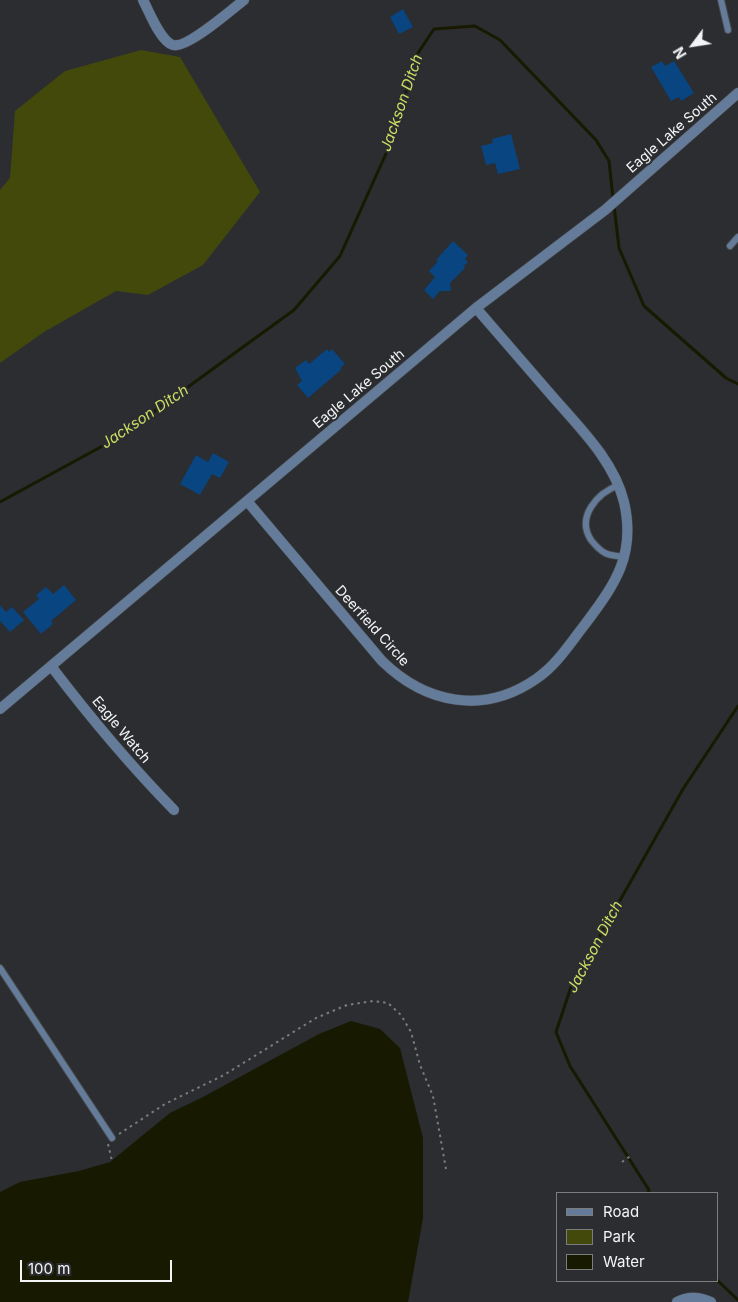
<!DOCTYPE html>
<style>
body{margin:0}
#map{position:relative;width:738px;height:1302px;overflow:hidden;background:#2b2d30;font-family:Inter,sans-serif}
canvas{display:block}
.legend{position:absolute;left:556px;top:1192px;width:162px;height:90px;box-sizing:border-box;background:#2b2d30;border:1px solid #7b7d7f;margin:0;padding:6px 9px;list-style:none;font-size:15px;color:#f2f4f5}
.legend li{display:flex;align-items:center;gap:10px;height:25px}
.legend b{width:25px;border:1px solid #7b7d7f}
.north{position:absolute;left:668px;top:20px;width:50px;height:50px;-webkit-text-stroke:4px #2b2d30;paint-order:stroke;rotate:239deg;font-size:14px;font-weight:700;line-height:20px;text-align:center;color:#f2f4f5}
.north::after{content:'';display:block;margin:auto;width:18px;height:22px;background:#f2f4f5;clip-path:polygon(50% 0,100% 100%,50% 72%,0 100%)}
.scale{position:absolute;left:20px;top:1260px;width:152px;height:22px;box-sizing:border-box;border:2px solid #f2f4f5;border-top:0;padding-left:6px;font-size:15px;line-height:18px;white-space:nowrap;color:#f2f4f5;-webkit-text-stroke:4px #2b2d30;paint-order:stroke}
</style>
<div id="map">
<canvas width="738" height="1302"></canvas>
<ul class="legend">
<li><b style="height:6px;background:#647c99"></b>Road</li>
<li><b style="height:14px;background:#43490b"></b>Park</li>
<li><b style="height:14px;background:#171a00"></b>Water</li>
</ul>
<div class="north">N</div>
<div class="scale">100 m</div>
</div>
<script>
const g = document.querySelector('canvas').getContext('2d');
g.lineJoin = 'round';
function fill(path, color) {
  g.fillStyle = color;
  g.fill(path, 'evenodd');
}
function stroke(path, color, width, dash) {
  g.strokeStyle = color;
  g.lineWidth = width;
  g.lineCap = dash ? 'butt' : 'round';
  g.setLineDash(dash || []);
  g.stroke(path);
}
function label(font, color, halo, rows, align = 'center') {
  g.font = font + ' Inter,sans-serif';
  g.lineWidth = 4;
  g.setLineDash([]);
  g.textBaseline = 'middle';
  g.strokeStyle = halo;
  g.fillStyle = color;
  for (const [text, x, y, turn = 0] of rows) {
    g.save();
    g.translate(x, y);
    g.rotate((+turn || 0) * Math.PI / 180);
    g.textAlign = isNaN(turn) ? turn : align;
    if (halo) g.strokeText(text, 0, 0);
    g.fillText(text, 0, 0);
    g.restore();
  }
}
const green = new Path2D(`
 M141,50L180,57L260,192L203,265L148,295L116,291L44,332L0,363V190L10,178L15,111L65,71Z`);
const water = new Path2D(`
 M351,1021L380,1029L400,1048L423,1138V1218L408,1302H0V1192L20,1182L79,1171L110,1162L170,1113L203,1097L319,1034Z`);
const stream = new Path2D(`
 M614,205L619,248L644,306L726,378L738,384
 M0,502L119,437L294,310L340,256L393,138L416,56L434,29L475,26L500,40L596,140L609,161L613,198
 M648,1193L649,1190L570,1066L556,1032L571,987L683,789L738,706
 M717,1280L738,1300`);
const building = new Path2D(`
 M403,9L413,27L399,34L390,17Z
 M662,61L665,66L674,61L694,93L681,101L679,97L671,101L651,67Z
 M511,134L520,169L498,174L495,163L486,165L481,146L493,143L492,139Z
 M453,241L468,255L465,259L468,262L464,266L465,268L450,283L451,291H440L433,299L424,290L435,277L429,271L438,261L436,260Z
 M327,349L329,352L332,349L345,364L340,368L342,369L308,398L297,385L302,381L295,368L306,360L309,364Z
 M213,453L229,462L220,478L212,474L200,495L180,484L196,455L208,462Z
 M64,585L76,600L51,621L53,624L41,634L23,612L39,599L36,595L46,587L53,594Z
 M0,605L6,612L12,607L24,620L10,632L0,621Z`);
const path = new Path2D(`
 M119,1134L165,1104L224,1075L316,1018L347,1005L373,1001L388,1003L401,1015L411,1032L420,1065L433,1096L446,1169
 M108,1144L112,1161
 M622,1162L632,1155`);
const lane = new Path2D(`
 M721,0L728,30
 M730,246L738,237
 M619,485C597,493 576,517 591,540C595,545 599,550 605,553C611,556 618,556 625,557
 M0,968L112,1138`);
const street = new Path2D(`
 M143,0C149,11 160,41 173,45C187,49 232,9 244,0
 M247,501L382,661C426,704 484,715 536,679C557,665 571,642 586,623C616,583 636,554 624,502C614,461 580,428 553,397C527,367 502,338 476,308
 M51,666C89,716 130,765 174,810
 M0,709L476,308L605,210L738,93
 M677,1302C688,1296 700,1297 711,1302`);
const streetNames = [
 ["Eagle Lake South",672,133,-41],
 ["Eagle Lake South",359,389,-40],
 ["Deerfield Circle",372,626,48],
 ["Eagle Watch",121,730,50]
];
const waterNames = [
 ["Jackson Ditch",402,103,-71],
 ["Jackson Ditch",145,417,-34],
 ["Jackson Ditch",595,947,-62]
];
fill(green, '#43490b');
fill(water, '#171a00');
stroke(stream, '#171a00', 3);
fill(building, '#084581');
stroke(lane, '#47494c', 8);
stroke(street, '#47494c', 11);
stroke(path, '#7a7c7f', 2, [2.5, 4]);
stroke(lane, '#647c99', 6);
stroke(street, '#647c99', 10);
label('14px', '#f2f4f5', '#2b2d30', streetNames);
label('italic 15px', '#cedd63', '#2b2d30', waterNames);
</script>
